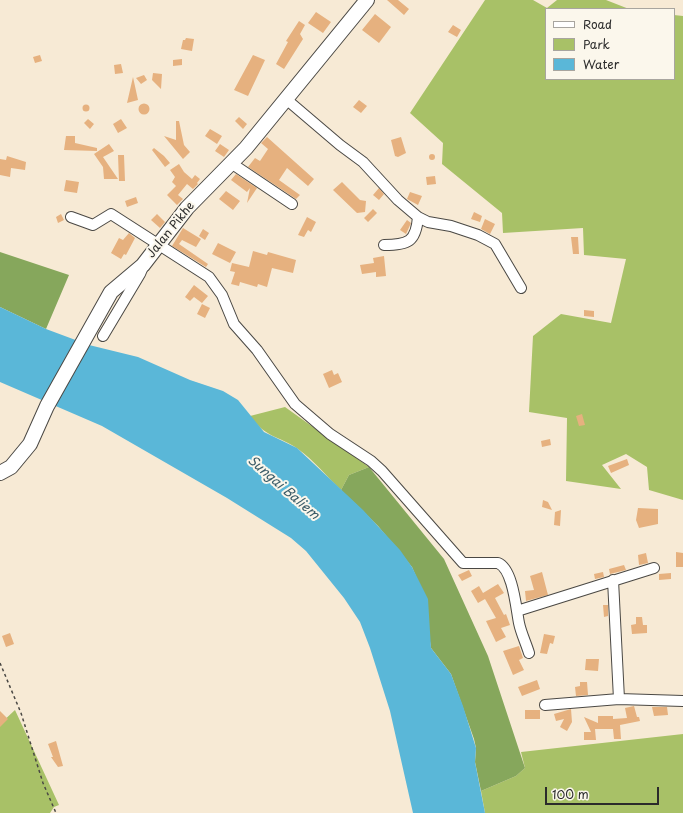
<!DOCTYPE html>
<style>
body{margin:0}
#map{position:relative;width:683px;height:813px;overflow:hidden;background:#f7ead5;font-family:"Playpen Sans",sans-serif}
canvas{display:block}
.legend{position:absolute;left:545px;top:8px;width:130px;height:72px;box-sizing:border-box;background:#fbf7ec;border:1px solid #a8a59f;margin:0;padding:5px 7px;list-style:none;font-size:12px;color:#2b2b2b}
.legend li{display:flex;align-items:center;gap:8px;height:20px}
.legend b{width:20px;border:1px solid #a8a59f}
.scale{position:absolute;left:545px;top:787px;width:114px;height:18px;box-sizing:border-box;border:2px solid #2b2b2b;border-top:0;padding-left:5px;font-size:12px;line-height:14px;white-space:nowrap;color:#2b2b2b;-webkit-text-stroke:3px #fbf7ec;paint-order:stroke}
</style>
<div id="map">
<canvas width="683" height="813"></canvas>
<ul class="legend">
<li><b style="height:5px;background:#fff"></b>Road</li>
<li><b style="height:11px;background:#a8c167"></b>Park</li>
<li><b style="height:11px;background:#5ab7d8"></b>Water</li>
</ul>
<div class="scale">100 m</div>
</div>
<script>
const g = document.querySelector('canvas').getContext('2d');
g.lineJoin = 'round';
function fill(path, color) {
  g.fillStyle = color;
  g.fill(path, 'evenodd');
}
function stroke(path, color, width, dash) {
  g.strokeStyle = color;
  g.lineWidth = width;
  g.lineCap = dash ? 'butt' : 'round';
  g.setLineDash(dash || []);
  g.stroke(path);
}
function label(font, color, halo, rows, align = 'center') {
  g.font = font + ' "Playpen Sans",sans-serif';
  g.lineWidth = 4;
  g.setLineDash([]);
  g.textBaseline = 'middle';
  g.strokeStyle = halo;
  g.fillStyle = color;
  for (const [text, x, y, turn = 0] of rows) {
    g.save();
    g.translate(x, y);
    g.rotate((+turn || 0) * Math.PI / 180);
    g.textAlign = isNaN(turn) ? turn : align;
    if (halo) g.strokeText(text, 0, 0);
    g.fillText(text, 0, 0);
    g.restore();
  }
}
const green = new Path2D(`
 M485,0H533L547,8L557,0H606L629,9H546V79H674V15L683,16V500L649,490L647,467L626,454L602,465L621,489L566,481L567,418L529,412L533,336L561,314L611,323L626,259L584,255L583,228L503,233L502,213L442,164L443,143L410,113Z
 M285,407L369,467L349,475L341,490C327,477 314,460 298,449C278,435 267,439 250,416Z
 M15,710L59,805L54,807L50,813H0V724Z
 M683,734V813H485L481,791L516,776L525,768L521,752Z`);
const forest = new Path2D(`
 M0,252L69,275L46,329L0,307Z
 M369,467L444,559L488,656L525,768L516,776L481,791L475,762L476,748L474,739L451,674L431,648L428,628L429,618L418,581L412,567L378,526L341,490L349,475Z`);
const water = new Path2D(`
 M0,307L46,329L89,345L138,357L190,380L223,391L238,400L264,432L297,448L363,510L400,550L412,567L428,599L431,648L451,674L463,706L476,748L475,762L485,813H413L390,711L370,648L360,622L344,598L306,551L291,538L227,498L102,426L0,382Z`);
const building = new Path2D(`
 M387,0H398L409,9L404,15Z
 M316,12L331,22L323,33L308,23Z
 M375,14L391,27L379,43L362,30Z
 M299,21L305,25L300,34L303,39L284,69L276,64L288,42L286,41Z
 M453,25L461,30L457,37L448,32Z
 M186,38L194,39L192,51L181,49L183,40H185Z
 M40,55L42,61L35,63L33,57Z
 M253,55L265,60L248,96L234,90Z
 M182,59V65L173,66V60Z
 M121,64L123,73L115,74L114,65Z
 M153,73L162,74L161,89L152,80Z
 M144,75L147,80L141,84L136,78Z
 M133,77L138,100L127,103Z
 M359,100L367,106L361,113L353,107Z
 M138.5 109a5.5 5.5 0 1 1 11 0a5.5 5.5 0 1 1-11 0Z
 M82.5 108a3.5 3.5 0 1 1 7 0a3.5 3.5 0 1 1-7 0Z
 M239,117L247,124L243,129L235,121Z
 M88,119L94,124L90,129L84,123Z
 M121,119L127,128L118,133L113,124Z
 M176,121H179L184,145L190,152L183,159L164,136L176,140Z
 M210,129L222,136L217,144L205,136Z
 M66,136H75V143L97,148V151L64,150Z
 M267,137L314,179L308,186L287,168L279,180L300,195L296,199L248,167L255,158L260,161L268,149L261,143Z
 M401,137L406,153L398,157L395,156L391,140Z
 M109,144L114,151L103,157L118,179H104L103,167L94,154Z
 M220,144L229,150L224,157L215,151Z
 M154,148L164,156L170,163L165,167L152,150Z
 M429 157a3 3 0 1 1 6 0a3 3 0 1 1-6 0Z
 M118,155H124L125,181H119Z
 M7,156L26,162L25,170L11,168L10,177L0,175V159L6,160Z
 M179,164L184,172L192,179L195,175L200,179L197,183L198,184L193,189L187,184L178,195L183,199L177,205L167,195L176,186L172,182L175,177L170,170Z
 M236,174L257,188L247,203L250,188L247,192L231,180Z
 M435,176L436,184L427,185L426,177Z
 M66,180L79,182L77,193L64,191Z
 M342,182L360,200L366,201L365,212L357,213L333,190Z
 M379,188L384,194L379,200L373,195Z
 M226,191L240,201L233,210L219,199Z
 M410,192L422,196L418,205L407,199Z
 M136,197L138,203L127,207L125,201Z
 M373,209L377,213L368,222L364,218Z
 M474,212L482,216L480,222L471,219Z
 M61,214L64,220L58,223L56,217Z
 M157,214L165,222L160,228L151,220Z
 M307,217L316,222L311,232L308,230L304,237L298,235Z
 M485,219L495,224L490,234L481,229Z
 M407,220L411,223L406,234L400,230Z
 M183,228L201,239L196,247L182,240L179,244L208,264L206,267L172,246Z
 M203,229L209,233L205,240L199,236Z
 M129,233L135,238L126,255L124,254L121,259L111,253L119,238L123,240Z
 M571,237H578L579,254H573Z
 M218,243L236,252L230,263L212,254Z
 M253,251L267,255L268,252L296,260L293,273L272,268L267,287L258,284L257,287L240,282L239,286L231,284L235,272L230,271L232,263L249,267Z
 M384,256L386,276L376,277V272L362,274L360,265L374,263L373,258Z
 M194,285L208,296L202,303L194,297L190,301L185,297Z
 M202,304L210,308L205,318L197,314Z
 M584,310L594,311V317L584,316Z
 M332,370L334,375L338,373L342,382L329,388L323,374Z
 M582,414L585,425L579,426L576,416Z
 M550,439L551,445L542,447L541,441Z
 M627,459L629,465L611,473L608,466Z
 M543,500L548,502L552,510L542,507Z
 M638,508L658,509V524L639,528L636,520Z
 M561,510L560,526L554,525L555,512Z
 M676,552L683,553V567H676Z
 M646,553L648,563L639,565L638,555Z
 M624,565L626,570L610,574L609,569Z
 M469,570L472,576L462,581L458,575Z
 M542,572L548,595L526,601L525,591L534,590L530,576Z
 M603,572L604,577L595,579L594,574Z
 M671,573V579L659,580V574Z
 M498,584L504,593L495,598L504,615L506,614L510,625L501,628L506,637L496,642L486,621L496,618L485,599L478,603L471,591L479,586L483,593Z
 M603,605H608V616L604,617Z
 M636,617H642L643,625H647V633L632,634L631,625L636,624Z
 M10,633L14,644L6,647L2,636Z
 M544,634L555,636L553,644L550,643L547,654L540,653Z
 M519,646L523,658L519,660L524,670L513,675L503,651Z
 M586,659H599L598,671L585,670Z
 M537,680L540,689L522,696L518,687Z
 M580,682H587L588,695L576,696L575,687L580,686Z
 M634,706L637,717H639L640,721L620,725L621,739H614L613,729H595L596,740H584V732H591L584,717L598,723V716H613V719L627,718L625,708Z
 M652,707H667L668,715L654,716Z
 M571,709L572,722L567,731L560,727L564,719L556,721L554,714Z
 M525,710H540V719H525Z
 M0,711L8,719L0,727Z
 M56,741L63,766L58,767L51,757H53L48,744Z`);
const path = new Path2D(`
 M0,663L21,713L43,783L56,813`);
const minor = new Path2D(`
 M286,99L340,145L363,162L398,200L418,217L428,222L451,226L478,235L495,244L521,288
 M231,163L292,204
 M71,217L93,225L111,214L209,277L222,295L234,324L257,350L295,404L330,434L371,461L382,471L463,563H498C513,569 516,608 519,623C521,633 526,643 529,653
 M384,245C408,245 416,242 418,217
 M103,336L140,274L143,267
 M613,580L619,699
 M517,611L654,568
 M545,705L619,699L683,701`);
const highway = new Path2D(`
 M0,473L11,467L30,444L47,406L111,292L143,265L187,208L246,148L367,0`);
const streetNames = [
 ["Jalan Pikhe",171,230,-51]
];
const waterNames = [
 ["Sungai Baliem",283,488,41]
];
fill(green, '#a8c167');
fill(forest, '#86a75c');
fill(water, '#5ab7d8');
fill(building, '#e6b17f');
stroke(minor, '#4a4844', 12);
stroke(highway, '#4a4844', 16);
stroke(path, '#4a4844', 1.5, [3, 3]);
stroke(minor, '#fff', 10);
stroke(highway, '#fff', 14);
label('12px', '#2b2b2b', '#fbf7ec', streetNames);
label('italic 13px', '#3b5c68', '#fbf7ec', waterNames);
</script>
